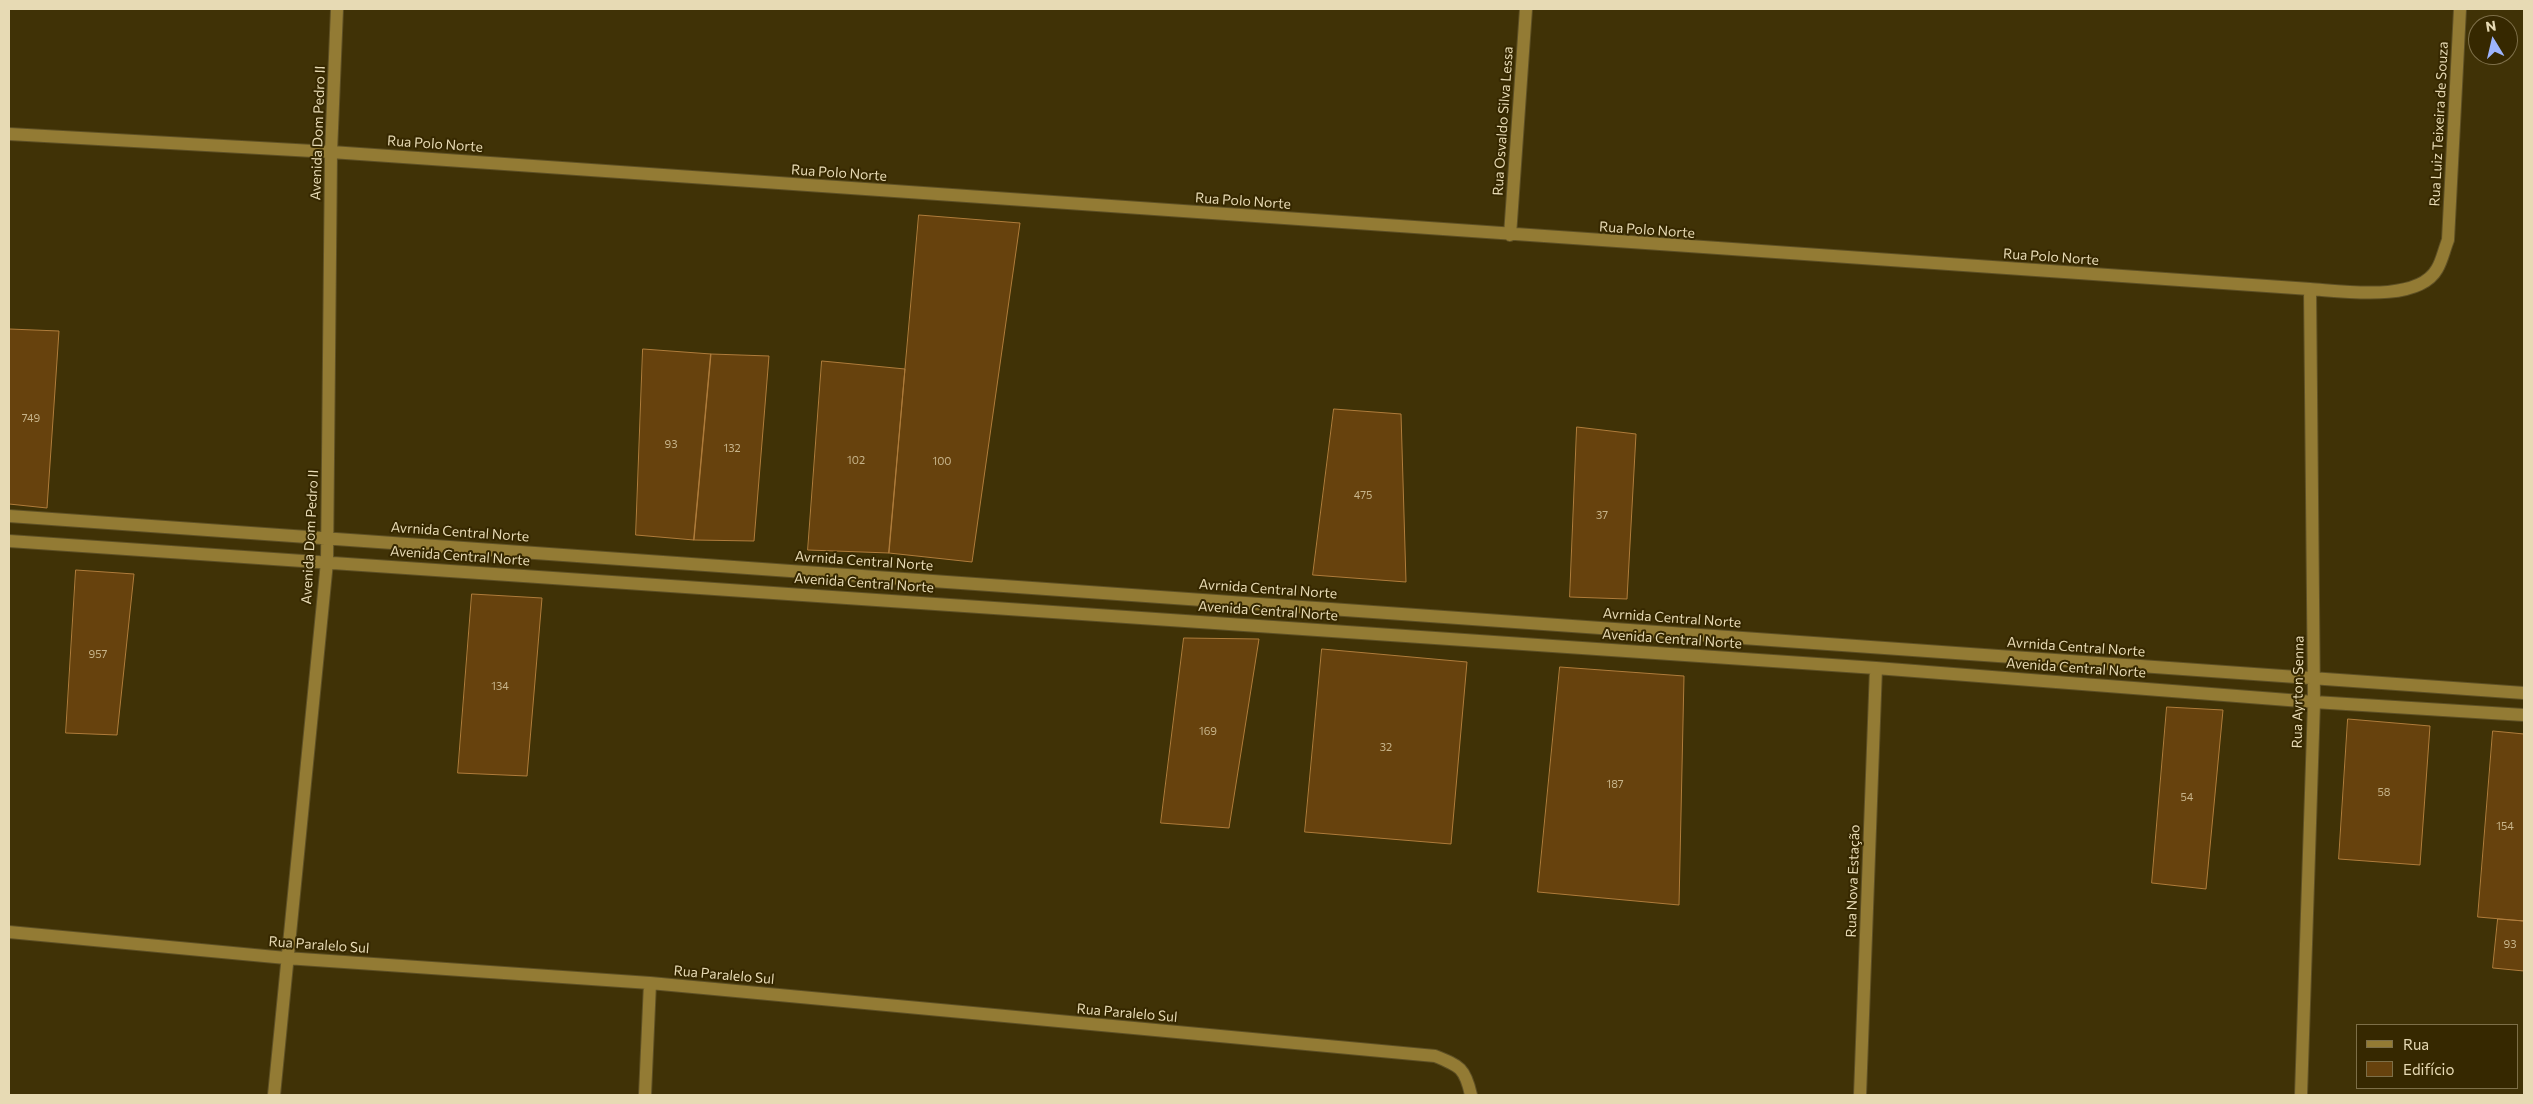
<!DOCTYPE html>
<meta charset="utf-8">
<style>
body{margin:0}
#map{position:relative;width:2533px;height:1104px;overflow:hidden;background:#403206;font-family:Commissioner,sans-serif}
canvas{display:block}
.frame{position:absolute;inset:0;border:10px solid #e7dab4;pointer-events:none}
.legend{position:absolute;left:2356px;top:1024px;width:162px;height:65px;box-sizing:border-box;background:#362800;border:1px solid #7d6f48;margin:0;padding:6px 9px;list-style:none;font-size:15px;color:#e7dab4}
.legend li{display:flex;align-items:center;gap:10px;height:25px}
.legend b{width:25px;border:1px solid #7d6f48}
.north{position:absolute;left:2468px;top:15px;width:50px;height:50px;box-sizing:border-box;background:#362800;border:1px solid #7d6f48;border-radius:50%;rotate:351deg;font-size:14px;font-weight:700;line-height:20px;text-align:center;color:#e7dab4}
.north::after{content:'';display:block;margin:auto;width:18px;height:22px;background:#9db4fd;clip-path:polygon(50% 0,100% 100%,50% 72%,0 100%)}
</style>
<div id="map">
<canvas width="2533" height="1104"></canvas>
<div class="frame"></div>
<ul class="legend">
<li><b style="height:6px;background:#937b34"></b>Rua</li>
<li><b style="height:14px;background:#67420d"></b>Edifício</li>
</ul>
<div class="north">N</div>
</div>
<script>
const g = document.querySelector('canvas').getContext('2d');
g.lineJoin = 'round';
function fill(path, color) {
  g.fillStyle = color;
  g.fill(path, 'evenodd');
}
function stroke(path, color, width, dash) {
  g.strokeStyle = color;
  g.lineWidth = width;
  g.lineCap = dash ? 'butt' : 'round';
  g.setLineDash(dash || []);
  g.stroke(path);
}
function label(font, color, halo, rows, align = 'center') {
  g.font = font + ' Commissioner,sans-serif';
  g.lineWidth = 4;
  g.setLineDash([]);
  g.textBaseline = 'middle';
  g.strokeStyle = halo;
  g.fillStyle = color;
  for (const [text, x, y, turn = 0] of rows) {
    g.save();
    g.translate(x, y);
    g.rotate((+turn || 0) * Math.PI / 180);
    g.textAlign = isNaN(turn) ? turn : align;
    if (halo) g.strokeText(text, 0, 0);
    g.fillText(text, 0, 0);
    g.restore();
  }
}
const building = new Path2D(`
 M919,215L1020,223L972,562L889,553Z
 M9,329L59,331L47,508L9,504Z
 M643,349L711,354L694,540L636,535Z
 M711,354L769,356L754,541L694,540Z
 M822,361L905,369L889,553L808,550Z
 M1334,409L1401,414L1406,582L1313,575Z
 M1577,427L1636,434L1627,599L1570,597Z
 M76,570L134,574L117,735L66,733Z
 M472,594L542,598L527,776L458,773Z
 M1184,638L1259,639L1229,828L1161,823Z
 M1322,649L1467,662L1451,844L1305,832Z
 M1560,667L1684,676L1679,905L1538,892Z
 M2167,707L2223,710L2206,889L2152,883Z
 M2348,719L2430,726L2420,865L2339,859Z
 M2493,731L2524,734V921L2478,917Z
 M2498,919L2524,921V971L2493,968Z`);
const minor = new Path2D(`
 M9,134L331,152L2310,289C2342,291 2418,303 2437,269C2442,261 2444,250 2448,240L2460,9
 M1510,235L1526,9
 M9,516L2524,693
 M9,541L1876,668L2314,702L2524,715
 M9,932L286,958L650,983L1435,1056C1460,1066 1465,1068 1471,1095
 M274,1095L327,562L331,152L337,9
 M645,1095L650,983
 M1860,1095L1876,668
 M2301,1095L2314,702L2310,289`);
const numberNames = [
 ["749",31,418],
 ["93",671,444],
 ["132",732,448],
 ["102",856,460],
 ["100",942,461],
 ["475",1363,495],
 ["37",1602,515],
 ["957",98,654],
 ["134",500,686],
 ["169",1208,731],
 ["32",1386,747],
 ["187",1615,784],
 ["58",2384,792],
 ["54",2187,797],
 ["154",2505,826],
 ["93",2510,944]
];
const streetNames = [
 ["Rua Osvaldo Silva Lessa",1503,121,-86],
 ["Rua Luiz Teixeira de Souza",2439,124,-87],
 ["Avenida Dom Pedro II",318,133,-88],
 ["Rua Polo Norte",435,144,4],
 ["Rua Polo Norte",839,173,4],
 ["Rua Polo Norte",1243,201,4],
 ["Rua Polo Norte",1647,230,4],
 ["Rua Polo Norte",2051,257,4],
 ["Avrnida Central Norte",460,532,4],
 ["Avenida Dom Pedro II",310,537,-87],
 ["Avenida Central Norte",460,556,4],
 ["Avrnida Central Norte",864,561,4],
 ["Avenida Central Norte",864,583,4],
 ["Avrnida Central Norte",1268,589,4],
 ["Avenida Central Norte",1268,611,4],
 ["Avrnida Central Norte",1672,618,4],
 ["Avenida Central Norte",1672,639,4],
 ["Avrnida Central Norte",2076,647,4],
 ["Avenida Central Norte",2076,668,4],
 ["Rua Ayrton Senna",2298,692,-89],
 ["Rua Nova Estação",1853,881,-88],
 ["Rua Paralelo Sul",319,945,4],
 ["Rua Paralelo Sul",724,975,5],
 ["Rua Paralelo Sul",1127,1013,5]
];
fill(building, '#67420d');
stroke(building, '#af7c3b', 1);
stroke(minor, '#5e5025', 14);
stroke(minor, '#937b34', 12);
label('11px', '#c7b48a', null, numberNames);
label('14px', '#e7dab4', '#362800', streetNames);
</script>
